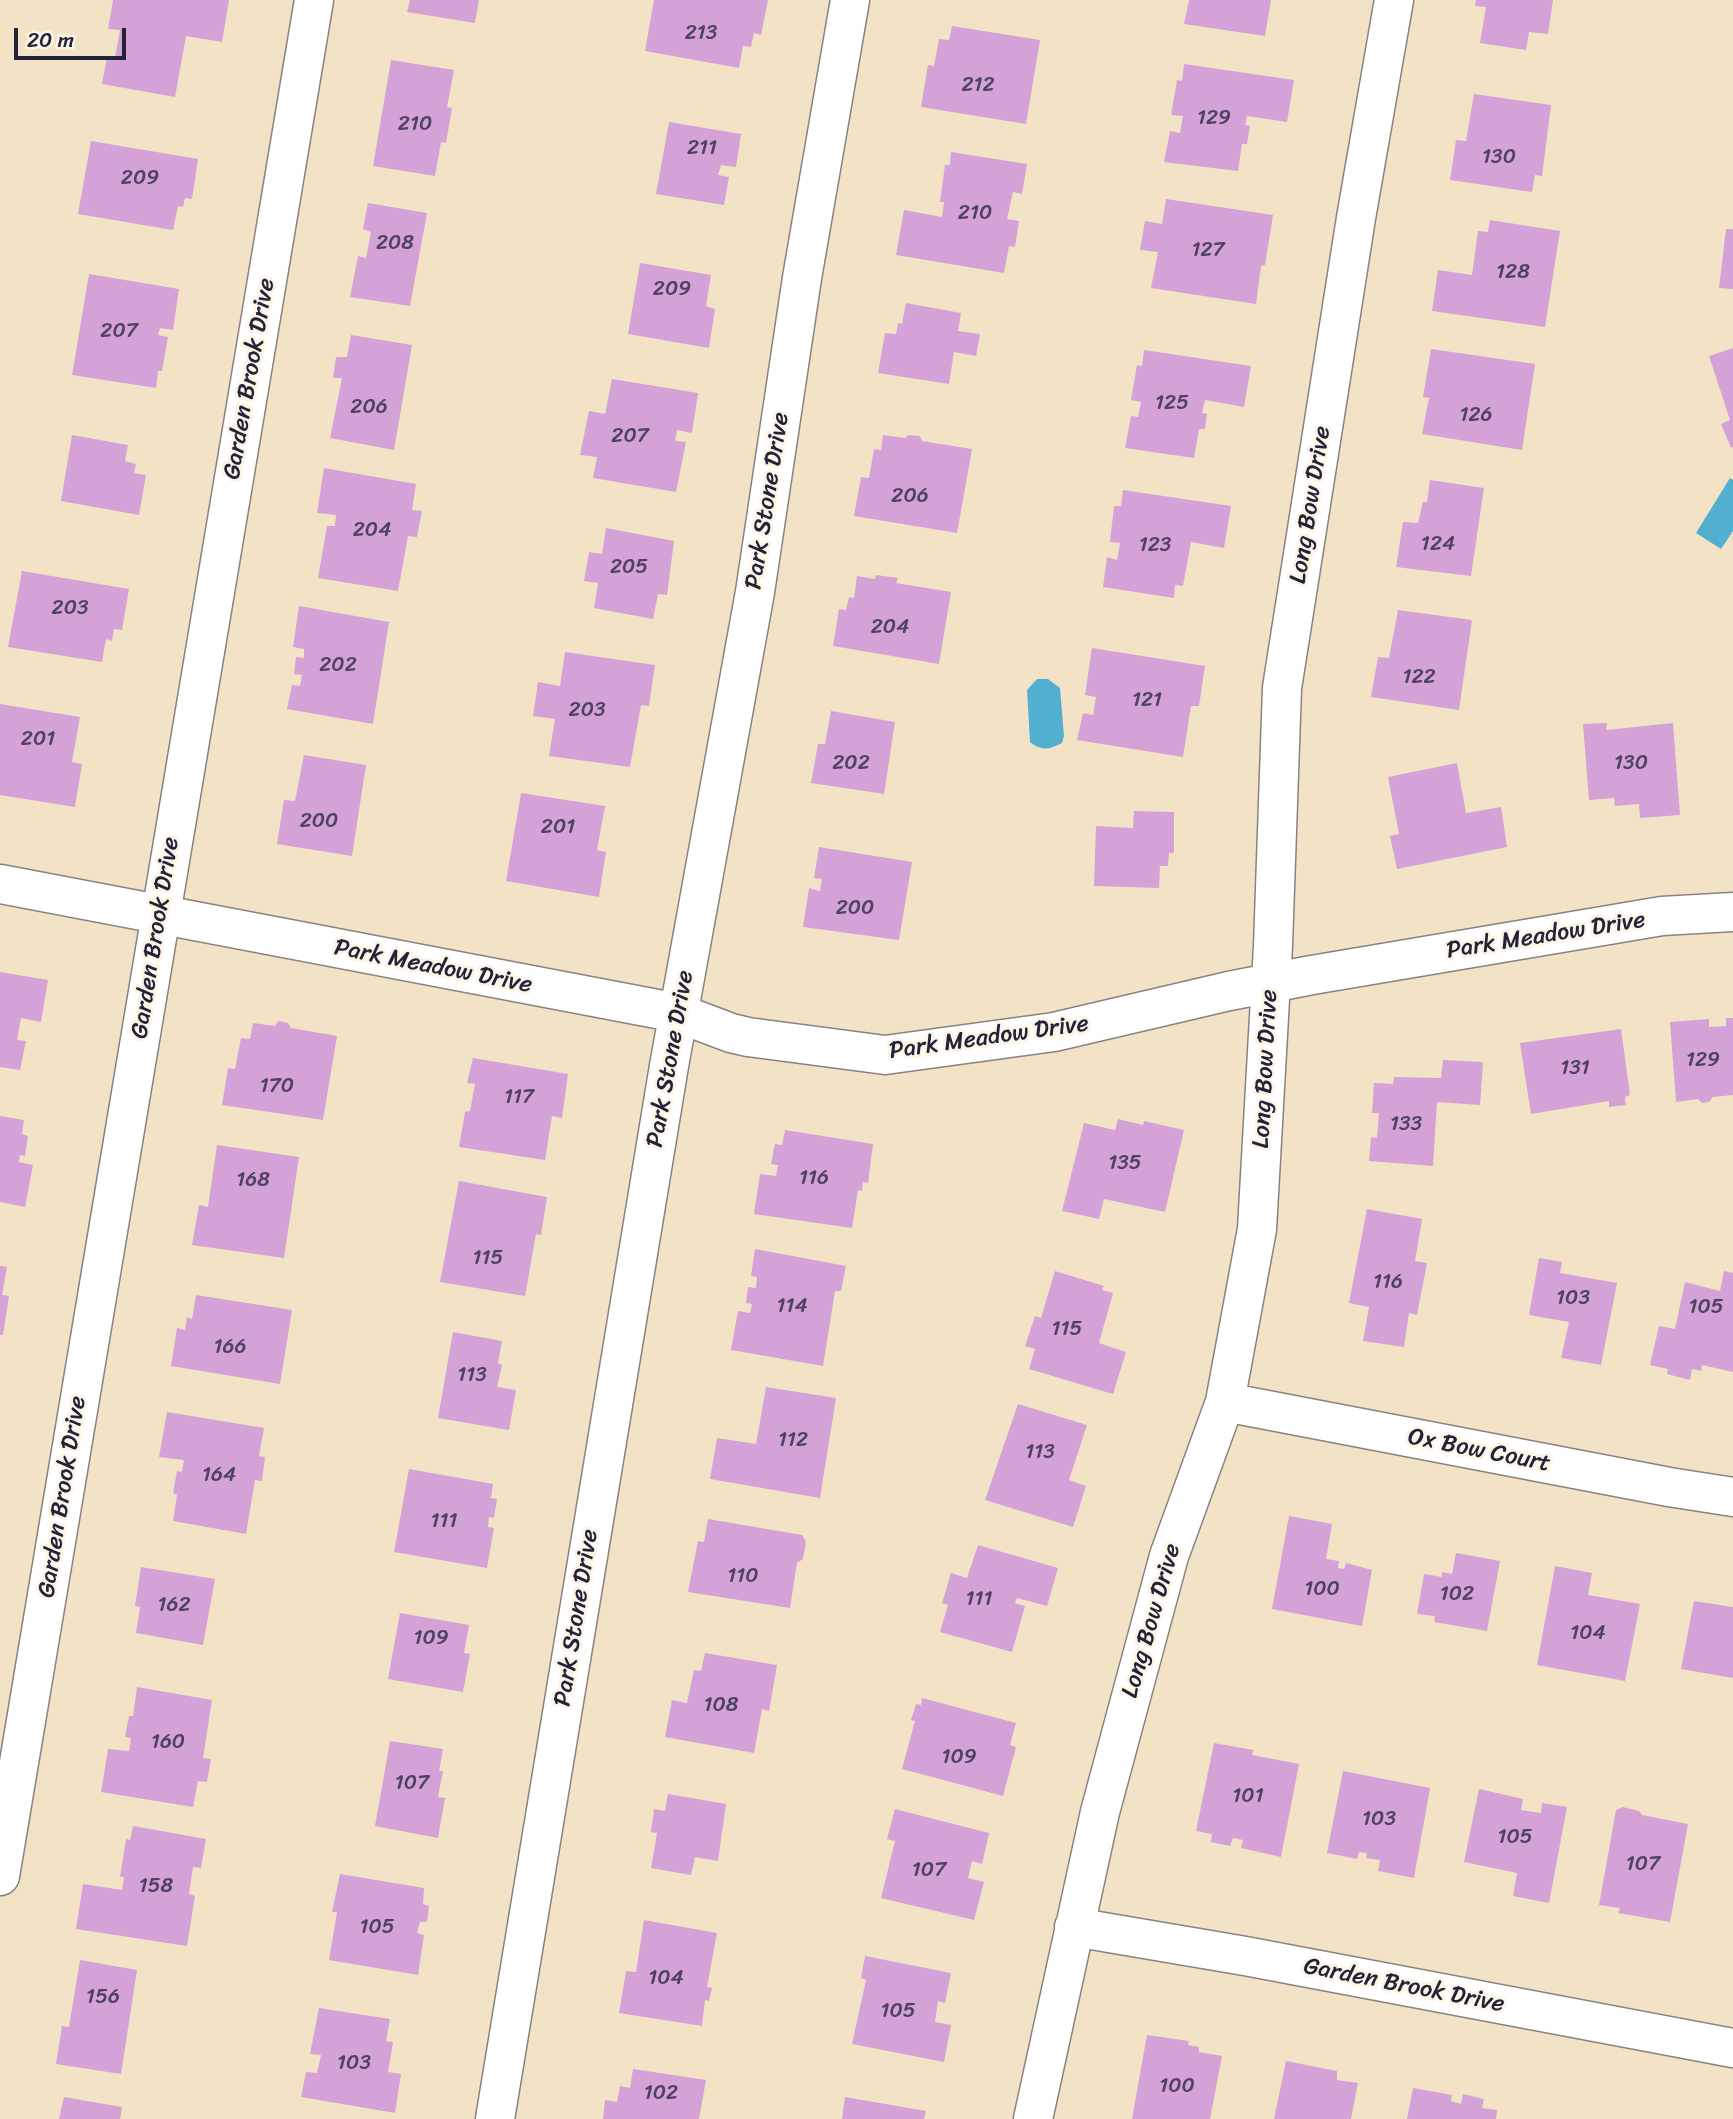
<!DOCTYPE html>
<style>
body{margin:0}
#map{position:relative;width:1733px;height:2119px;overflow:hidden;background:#f3e3c6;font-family:Sriracha,sans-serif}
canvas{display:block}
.scale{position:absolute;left:14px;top:28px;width:112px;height:32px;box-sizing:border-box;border:4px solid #22223b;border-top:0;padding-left:9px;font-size:21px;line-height:24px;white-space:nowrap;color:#22223b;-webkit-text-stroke:5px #fcf5e5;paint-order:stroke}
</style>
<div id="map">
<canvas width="1733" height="2119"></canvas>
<div class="scale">20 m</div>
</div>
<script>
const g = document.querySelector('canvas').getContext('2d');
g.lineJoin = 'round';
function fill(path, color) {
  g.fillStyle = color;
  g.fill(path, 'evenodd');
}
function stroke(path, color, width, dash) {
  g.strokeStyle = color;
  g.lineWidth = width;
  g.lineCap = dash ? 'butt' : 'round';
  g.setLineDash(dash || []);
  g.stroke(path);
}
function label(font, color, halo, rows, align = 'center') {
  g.font = font + ' Sriracha,sans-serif';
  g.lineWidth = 6;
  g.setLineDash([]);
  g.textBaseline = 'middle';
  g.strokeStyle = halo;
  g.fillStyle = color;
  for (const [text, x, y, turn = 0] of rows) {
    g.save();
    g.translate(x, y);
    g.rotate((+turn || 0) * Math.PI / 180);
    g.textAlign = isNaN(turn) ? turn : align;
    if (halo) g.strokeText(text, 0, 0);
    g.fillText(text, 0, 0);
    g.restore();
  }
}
const water = new Path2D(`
 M1730,478L1733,480V531L1721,549L1696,533Z
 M1037,679H1048L1060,688L1064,736L1062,743C1049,750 1041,751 1030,742L1027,690Z`);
const building = new Path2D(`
 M113,0H229L222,42L186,36L175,97L102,84L107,58H115L120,30L108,29Z
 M410,0H479L475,23L407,12Z
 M654,0H768L761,35L754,33L751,47L743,46L739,68L645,51Z
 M1189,0H1271L1265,36L1184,24Z
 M1476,0H1553L1548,34L1529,32L1526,50L1480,43L1486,7L1475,6Z
 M952,26L1040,40L1026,124L921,107L928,65L934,66L939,39L949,40Z
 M391,60L454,70L447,107L452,108L446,143L441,142L435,176L373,166Z
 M1184,64L1294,80L1287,122L1247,116L1245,125L1250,126L1247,144H1242L1238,171L1164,162L1170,131L1180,133L1183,116L1171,115L1177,80L1182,81Z
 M1474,94L1551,105L1542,176L1535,175L1532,192L1450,180L1456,140L1466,141Z
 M669,122L741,134L736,167L721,165L718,175L729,177L724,205L656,194Z
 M91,141L198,159L192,199L185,198L183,207L178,206L173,230L78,214Z
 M951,152L1027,164L1022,194L1013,192L1007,219L1019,221L1015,247L1009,246L1004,273L896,255L904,210L942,217L944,202H940L945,165H950Z
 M1166,199L1273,215L1265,265L1261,266L1256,304L1151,288L1158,252L1140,250L1145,221L1162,224Z
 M368,203L427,213L410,306L350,297L358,256L366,258L371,232L363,229Z
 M1490,220L1560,231L1545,327L1432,311L1438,270L1472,275L1478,231L1488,232Z
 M1726,229H1733V289L1719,288Z
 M640,263L711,275L706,306L715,309L709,348L628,334Z
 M89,274L179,289L173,330L160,328L158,335L168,337L162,371H158L156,388L72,375Z
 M906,303L961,313L958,331L980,334L976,356L954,352L949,384L878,373L885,333L896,334L898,323L902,324Z
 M351,335L412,345L394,450L330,438L342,378H333L336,357H347Z
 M1733,348V447L1731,448L1721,424L1730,420L1709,356Z
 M1431,349L1535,364L1522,450L1422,434L1429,398L1423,397Z
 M1144,350L1251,366L1244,407L1205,400L1202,413L1207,414L1205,429H1199L1194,458L1125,448L1131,416L1138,417L1141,402L1131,400L1137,365L1142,366Z
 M612,379L698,393L692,433L677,430L675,441L686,442L676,492L593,478L597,457L580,455L589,411L605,414Z
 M72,435L128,445L125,461L136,464L134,473L146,475L139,515L61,501Z
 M883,435L905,438L908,435L920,436L922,441L972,449L957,533L854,516L861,477L869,478L874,449L881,450Z
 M324,468L416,484L412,510L422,511L417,537L408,536L398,591L318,578L327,526H335L336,515L317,513Z
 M1430,480L1484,488L1471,576L1396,567L1403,522L1418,523L1423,502H1427Z
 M1123,490L1231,506L1224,548L1191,542L1183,586L1175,585L1174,598L1103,587L1107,557L1117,560L1120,543L1110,542L1114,506H1121Z
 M606,528L674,541L667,595L658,594L653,619L594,608L598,583L584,581L589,552L602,554Z
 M22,571L129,589L122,630L114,629L112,641L106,639L102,662L8,647Z
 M876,575L898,578L896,583L951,592L939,664L833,646L839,609L846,610L849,597L854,598L857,576L875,579Z
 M299,606L389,622L373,724L287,709L292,685L300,686L302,675L294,674L296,657L304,658V649L293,647Z
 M1398,610L1472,620L1459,710L1371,697L1378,657L1389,658Z
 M1092,648L1205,666L1199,706H1191L1183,757L1077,740L1083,713L1093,715L1096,697L1085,695Z
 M565,652L655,665L649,706L641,705L630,767L549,756L555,719L533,716L538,682L560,686Z
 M0,704L80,717L72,762L82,764L75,807L0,795Z
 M831,711L895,722L884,794L811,783L818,744H825Z
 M1607,723L1606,730L1673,723L1680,815L1640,818L1639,804L1615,806L1614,798L1589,800L1583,724Z
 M304,755L366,765L352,856L277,844L284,800L295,801Z
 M1457,763L1466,813L1501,807L1507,847L1397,869L1390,836L1399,834L1388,777Z
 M521,793L605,806L597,850L606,852L599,897L506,881Z
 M1134,811L1174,812V853H1169L1168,866H1160L1159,888L1094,886L1096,826L1133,828Z
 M819,847L912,862L899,940L803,927L809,888L820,891L822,879L814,878Z
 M0,972L48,980L41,1022L21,1018L17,1040L26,1041L20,1070L0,1067Z
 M1726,1018H1733V1095L1713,1097L1709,1102L1702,1103L1698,1099L1676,1102L1670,1022L1709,1019V1027L1726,1026Z
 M278,1021L288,1023L291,1028L337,1036L323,1120L222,1105L228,1068L235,1069L241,1038L250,1039L253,1023L275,1026Z
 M1621,1029L1630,1095L1625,1097L1626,1105L1609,1107V1101L1531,1114L1520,1043Z
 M473,1058L568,1074L562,1118L552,1116L545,1160L459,1147L465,1112L470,1111L475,1084L467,1083Z
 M1443,1060L1483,1062L1480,1105L1437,1102L1433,1166L1369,1161L1371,1137L1377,1138L1379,1113H1372L1374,1083L1393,1084L1394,1077L1441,1078Z
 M0,1116L24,1120L22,1134L28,1136L25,1156L20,1155L19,1162L33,1165L25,1207L0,1202Z
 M1118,1119L1143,1125L1144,1121L1184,1130L1165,1212L1104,1199L1099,1219L1062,1211L1084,1123L1115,1130Z
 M785,1130L873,1144L868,1183L863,1182L862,1191L858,1190L852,1228L754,1214L760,1174L776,1176L778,1165L771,1164L775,1144L782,1145Z
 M217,1145L299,1157L284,1258L192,1245L199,1205L208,1207Z
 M459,1181L547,1197L541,1235L536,1234L525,1296L440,1282Z
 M1367,1209L1422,1219L1415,1261L1427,1263L1417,1315L1409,1313L1404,1347L1363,1341L1369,1307L1349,1303Z
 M755,1249L846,1266L841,1291H835L823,1366L731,1350L738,1311L750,1313L752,1304L746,1303L748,1287L756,1288L757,1277L751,1276Z
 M1539,1258L1562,1262L1560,1273L1617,1283L1601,1365L1561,1358L1569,1322L1529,1315Z
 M0,1266L7,1267L2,1295L9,1296L3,1335H0Z
 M1055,1271L1104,1286L1102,1290L1113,1293L1099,1343L1126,1352L1113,1394L1029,1369L1035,1349L1025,1346L1035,1316L1041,1318Z
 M1724,1271L1733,1273V1372L1702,1365L1701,1371L1692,1369L1690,1380L1667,1374L1668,1369L1650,1365L1659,1326L1675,1329L1685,1282L1720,1291Z
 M196,1295L292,1310L280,1384L171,1366L177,1328L185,1330L187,1317L192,1319Z
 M453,1332L502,1341L498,1363L502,1365L497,1387L516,1390L509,1430L438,1418Z
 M766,1387L836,1398L820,1498L710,1479L717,1438L756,1444Z
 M1018,1404L1087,1425L1069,1480L1086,1486L1073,1527L985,1500Z
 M167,1412L264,1428L259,1456L265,1457L262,1481L255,1480L246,1534L173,1521L177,1495L173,1493L177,1471L182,1472L184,1460L159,1457Z
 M409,1469L493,1484L491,1498L497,1499L494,1518L489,1517L488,1527L494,1528L487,1568L394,1552Z
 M1289,1516L1332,1524L1326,1559L1339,1561L1338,1568L1344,1569L1346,1563L1372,1570L1362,1626L1272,1609Z
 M708,1519L802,1535L806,1542L803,1559L797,1563L790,1608L688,1592L698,1541L704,1542Z
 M978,1545L1058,1568L1047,1606L1017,1598L1015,1603L1025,1606L1012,1652L940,1632L948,1605L942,1603L951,1573L967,1578Z
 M1456,1553L1500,1561L1487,1631L1434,1622L1435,1616L1417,1614L1424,1574L1442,1577V1572L1452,1574Z
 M1555,1566L1592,1573L1588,1595L1640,1604L1625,1681L1537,1665Z
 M141,1567L215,1579L203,1645L136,1633L140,1607L135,1606Z
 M1694,1601L1733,1607V1678L1681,1669Z
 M400,1613L469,1625L464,1653L470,1654L463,1692L388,1679Z
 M705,1653L777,1665L769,1711L762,1709L754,1753L665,1737L672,1700L687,1703L694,1670L701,1671Z
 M137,1687L212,1700L203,1758L211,1759L207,1782L198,1781L193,1807L101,1792L108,1749L129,1751L131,1738L125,1737L129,1716H133Z
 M922,1698L1016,1723L1010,1745L1016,1747L1003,1796L902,1769L915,1721L911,1720L916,1704L921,1705Z
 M390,1741L443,1749L439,1771H443L438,1797L445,1798L438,1838L375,1826Z
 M1214,1743L1253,1750L1252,1755L1299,1764L1281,1857L1241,1848L1243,1840L1233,1838L1230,1846L1211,1842L1212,1834L1196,1831Z
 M1343,1771L1430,1788L1414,1878L1378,1871L1380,1860L1366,1858L1367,1853L1359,1852L1357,1859L1327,1853Z
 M1479,1789L1523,1799L1521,1810L1541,1813L1542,1803L1567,1807L1549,1903L1513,1896L1517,1873L1464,1862Z
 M668,1794L726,1804L718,1861L695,1857L691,1875L651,1868L657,1833L651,1832L654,1809L665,1811Z
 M1623,1807L1639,1811L1642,1815L1688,1824L1670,1922L1618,1913L1620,1908L1599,1905L1616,1810Z
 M895,1809L989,1833L982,1864L972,1861L968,1878L984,1882L974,1920L881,1898L895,1841L887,1839Z
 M133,1826L206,1839L201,1868L193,1867L189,1894L195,1896L187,1946L76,1929L83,1884L122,1890L124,1877H120L126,1839L130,1840Z
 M340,1874L424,1888L423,1904L429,1906L427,1922H420L417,1933L424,1935L418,1975L329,1960L337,1912H332Z
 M644,1920L717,1933L707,1987L712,1988L709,2001L705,2000L702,2026L619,2013L626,1971L636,1972Z
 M865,1956L951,1973L945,2003L938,2001L935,2022L951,2025L944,2062L852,2044L866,1980L861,1978Z
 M80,1960L137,1970L121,2074L56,2064L62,2026L69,2027Z
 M319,2008L390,2019L386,2041L393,2042L388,2072L401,2074L395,2113L301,2097L306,2072L317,2073L321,2055L310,2054Z
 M1147,2035L1189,2041L1188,2045L1199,2047V2052L1222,2056L1210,2119H1132Z
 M1286,2061L1337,2071V2080L1358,2083L1351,2119H1274Z
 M633,2069L706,2080L699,2119H603L605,2100L617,2102L620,2086L630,2088Z
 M1413,2088L1452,2095L1451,2101L1461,2104L1463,2094L1484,2099L1482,2108L1497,2110L1496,2119H1407Z
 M64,2097L122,2107L120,2119H59Z
 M845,2097L926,2111L924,2119H842Z`);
const minor = new Path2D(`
 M0,884L678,1013L731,1033L748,1037L885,1055L1054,1032L1229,991L1312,975L1662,916L1733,912
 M1225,1402L1669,1487L1733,1497
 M0,1876L314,0
 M1074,1927L1245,1956L1733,2048
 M495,2119L669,1066L755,592L802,278L850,0
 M1033,2119L1100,1812L1169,1556L1225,1402L1257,1229L1273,946L1282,688L1356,218L1394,0`);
const numberNames = [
 ["213",701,34],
 ["212",978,86],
 ["129",1214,119],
 ["210",415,125],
 ["211",702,149],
 ["130",1499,158],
 ["209",140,179],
 ["210",975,214],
 ["208",395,244],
 ["127",1208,251],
 ["128",1513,273],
 ["209",672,290],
 ["207",119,332],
 ["125",1172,404],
 ["206",369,408],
 ["126",1476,416],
 ["207",630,437],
 ["206",910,497],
 ["204",372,531],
 ["124",1438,545],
 ["123",1155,546],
 ["205",629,568],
 ["203",70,609],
 ["204",890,628],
 ["202",338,666],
 ["122",1419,678],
 ["121",1147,701],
 ["203",587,711],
 ["201",38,740],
 ["202",851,764],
 ["130",1631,764],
 ["200",319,822],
 ["201",558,828],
 ["200",855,909],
 ["129",1703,1061],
 ["131",1575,1069],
 ["170",277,1087],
 ["117",519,1098],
 ["133",1406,1125],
 ["135",1125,1164],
 ["116",814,1179],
 ["168",253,1181],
 ["115",488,1259],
 ["116",1388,1283],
 ["103",1573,1299],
 ["114",792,1307],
 ["105",1706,1308],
 ["115",1067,1330],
 ["166",230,1348],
 ["113",472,1376],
 ["112",793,1441],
 ["113",1040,1453],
 ["164",219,1476],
 ["111",444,1522],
 ["110",743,1577],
 ["100",1322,1590],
 ["102",1457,1595],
 ["111",979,1600],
 ["162",174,1606],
 ["104",1588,1634],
 ["109",431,1639],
 ["108",721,1706],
 ["160",168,1743],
 ["109",959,1758],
 ["107",412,1784],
 ["101",1248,1797],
 ["103",1379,1820],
 ["105",1515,1838],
 ["107",1643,1865],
 ["107",929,1871],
 ["158",156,1887],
 ["105",377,1928],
 ["104",666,1979],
 ["156",103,1998],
 ["105",898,2012],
 ["103",354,2064],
 ["100",1177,2087],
 ["102",661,2094]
];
const streetNames = [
 ["Garden Brook Drive",250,379,-80],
 ["Park Stone Drive",768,501,-81],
 ["Long Bow Drive",1311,505,-81],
 ["Park Meadow Drive",1546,936,-9],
 ["Garden Brook Drive",156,938,-81],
 ["Park Meadow Drive",433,967,11],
 ["Park Meadow Drive",989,1038,-8],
 ["Park Stone Drive",671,1059,-80],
 ["Long Bow Drive",1266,1069,-87],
 ["Ox Bow Court",1479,1451,11],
 ["Garden Brook Drive",63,1497,-81],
 ["Park Stone Drive",577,1618,-81],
 ["Long Bow Drive",1152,1621,-74],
 ["Garden Brook Drive",1404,1986,11]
];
fill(water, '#52afd0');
fill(building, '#d4a2d7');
stroke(minor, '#8a8280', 41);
stroke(minor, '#fff', 38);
label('21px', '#4e4262', null, numberNames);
label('24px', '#22223b', '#fcf5e5', streetNames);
</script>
